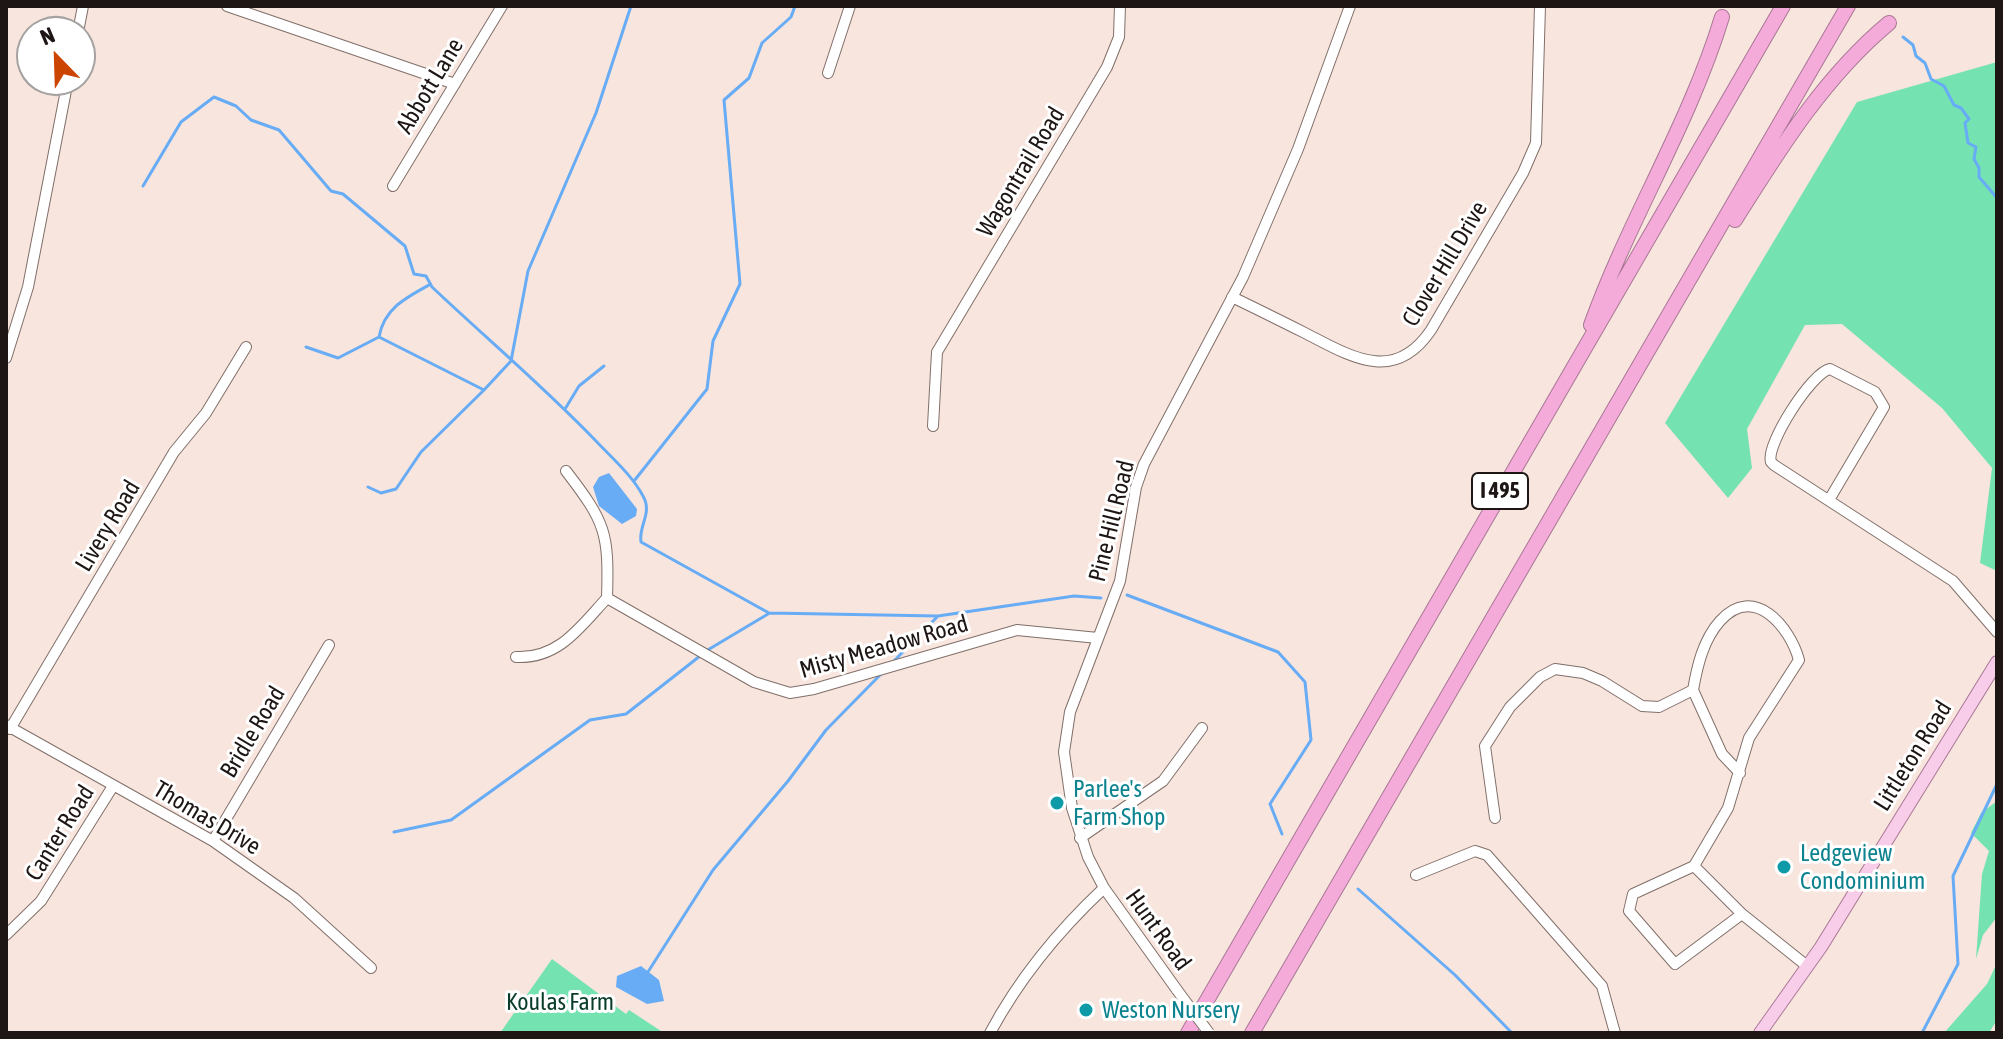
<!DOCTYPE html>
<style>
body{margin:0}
#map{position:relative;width:2003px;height:1039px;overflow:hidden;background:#f8e5de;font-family:"Asap Condensed",sans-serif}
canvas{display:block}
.frame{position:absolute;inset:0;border:8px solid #1d1614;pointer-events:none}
.north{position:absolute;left:16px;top:16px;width:80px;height:80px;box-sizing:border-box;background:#fff;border:2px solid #a5a2a1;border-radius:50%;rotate:337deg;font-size:22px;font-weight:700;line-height:32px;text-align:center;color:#1d1614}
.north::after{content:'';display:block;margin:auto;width:28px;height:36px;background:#cb4500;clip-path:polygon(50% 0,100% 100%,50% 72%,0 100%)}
</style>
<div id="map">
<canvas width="2003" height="1039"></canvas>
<div class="frame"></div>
<div class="north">N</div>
</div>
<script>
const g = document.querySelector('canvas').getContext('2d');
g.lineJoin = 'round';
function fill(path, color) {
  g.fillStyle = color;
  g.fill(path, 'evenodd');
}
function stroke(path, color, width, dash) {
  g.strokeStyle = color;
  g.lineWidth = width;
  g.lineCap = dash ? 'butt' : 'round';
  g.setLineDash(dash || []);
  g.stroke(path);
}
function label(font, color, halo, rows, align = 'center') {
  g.font = font + ' "Asap Condensed",sans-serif';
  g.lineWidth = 6;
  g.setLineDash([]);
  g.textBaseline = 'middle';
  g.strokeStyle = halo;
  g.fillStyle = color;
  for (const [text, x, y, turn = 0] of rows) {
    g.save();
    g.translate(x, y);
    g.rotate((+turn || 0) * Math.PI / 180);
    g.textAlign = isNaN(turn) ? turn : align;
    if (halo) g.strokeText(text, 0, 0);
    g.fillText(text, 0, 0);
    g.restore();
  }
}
const green = new Path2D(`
 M1997,62V571L1980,563L1992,468L1942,408L1842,324L1805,325L1747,429L1752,468L1728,498L1665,423L1857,102Z
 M1997,801V917L1983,935L1976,959L1982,874L1989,851L1971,833L1981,813Z
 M552,959L626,1014L629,1010L664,1033H500Z
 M1997,963V1020L1989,1033H1944L1987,984Z`);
const water = new Path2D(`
 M609,473L637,509L636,516L622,524L599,506L593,487L599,477Z
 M641,966L659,980L664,1001L647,1004L616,987L617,976Z`);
const stream = new Path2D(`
 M1903,37L1913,45L1916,56L1925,63L1931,79L1944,86L1954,105L1961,108L1969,119L1965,123L1968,143L1976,147L1974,159L1979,168V177L1997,198
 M143,186L181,122L214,97L236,106L251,120L279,130L331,191L343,194L405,246L414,274L426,276L432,287C486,338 543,386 595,440C611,457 632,475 643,496C653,513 638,526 641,542L769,613L938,616L1074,596L1101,598
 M379,337C384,309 405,298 429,285
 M306,347L338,358L379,337L484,390L511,361L528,271L596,113L631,6
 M565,409L579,386L604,366
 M634,481L707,389L713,341L740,284L724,100L749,78L762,43L791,17L795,6
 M368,487L381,493L396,489L421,452L484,390
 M1127,595L1278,652L1305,682L1311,740L1270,804L1282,834
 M706,651L768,614
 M893,662L938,616
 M394,832L451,820L590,720L626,714L700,656
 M1358,889L1455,975L1512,1033
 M646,975L713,870L788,781L826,730L882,673
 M1922,1033L1958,964L1953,876L1997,784`);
const minor = new Path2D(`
 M227,6L455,84
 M78,32L83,6
 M828,73L850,6
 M393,186L502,6
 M1232,297C1257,309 1281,321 1305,333C1350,356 1394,385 1431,330L1523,173L1536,143L1540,6
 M6,358L28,287L68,80
 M933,426L937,352L1107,67L1119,37L1120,6
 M566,471C606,523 609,533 607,598
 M1829,500L1884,407L1875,392L1830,369C1812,372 1765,445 1771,462L1774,465L1953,581L1997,632
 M516,657C559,659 580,627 607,598L754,682L790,693L814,689L1017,630L1098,638
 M1693,690L1722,754L1740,773
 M6,725L213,841L294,898L371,968
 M10,729L174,452L206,413L246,347
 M1495,818L1485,746L1510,707L1540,677L1555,669L1583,673L1602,681L1642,706L1659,707L1693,690C1697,667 1703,640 1720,621C1754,583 1790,627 1799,660L1749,738L1728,808L1694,866
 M1080,838L1163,781L1202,728
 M213,841L329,645
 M1416,875L1475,851L1487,855L1602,986L1615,1033
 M1742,914L1694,866L1633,894L1629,911L1675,964L1742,914L1807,966
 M6,935L41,901L113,786
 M1177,990L1104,888L1088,857L1072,808L1064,752L1070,712L1120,581L1136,487L1144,464L1243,277L1298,149L1350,6
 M990,1033C1020,977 1058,931 1104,888`);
const major = new Path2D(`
 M1760,1033L1821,947L1997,662`);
const highway = new Path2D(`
 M1735,220C1779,150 1824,77 1889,23
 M1591,325C1629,219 1689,125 1722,17
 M1188,1033L1783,6
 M1252,1033L1848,6`);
const minorBridge = new Path2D(`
 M1177,990L1209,1033`);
const markers = [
 [1057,803,8,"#0f9aa8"],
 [1784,867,8,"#0f9aa8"],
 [1086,1010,8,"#0f9aa8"]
];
const shields = [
 [1500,491,56]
];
const shieldNames = [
 ["I 495",1500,491]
];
const streetNames = [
 ["Abbott Lane",430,86,-59],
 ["Wagontrail Road",1021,172,-59],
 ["Clover Hill Drive",1445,264,-59],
 ["Pine Hill Road",1112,521,-76],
 ["Livery Road",108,526,-59],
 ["Misty Meadow Road",884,647,-16],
 ["Bridle Road",253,732,-59],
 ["Littleton Road",1913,756,-58],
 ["Thomas Drive",207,818,31],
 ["Canter Road",60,833,-58],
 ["Hunt Road",1158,930,54]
];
const cultureNames = [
 ["Parlee's",1073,789],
 ["Farm Shop",1073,817],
 ["Ledgeview",1800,853],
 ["Condominium",1800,881],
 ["Weston Nursery",1102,1010]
];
const parkNames = [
 ["Koulas Farm",560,1002]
];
fill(green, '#75e2b2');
fill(water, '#67acf5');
stroke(stream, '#67acf5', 3);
stroke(minor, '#816f69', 12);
stroke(major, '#a97795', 14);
stroke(highway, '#a97795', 16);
stroke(minor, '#fff', 10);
stroke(major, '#f8cde9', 12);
stroke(highway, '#f4abda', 14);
stroke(minorBridge, '#816f69', 12, []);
stroke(minorBridge, '#fff', 10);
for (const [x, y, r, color] of markers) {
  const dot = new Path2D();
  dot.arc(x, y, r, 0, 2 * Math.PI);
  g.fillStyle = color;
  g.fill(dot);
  stroke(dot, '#fff', 3);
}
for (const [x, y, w] of shields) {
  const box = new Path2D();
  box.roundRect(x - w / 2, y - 18, w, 36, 6);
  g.fillStyle = '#fff';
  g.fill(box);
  stroke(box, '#1d1614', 2);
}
label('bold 22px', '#1d1614', null, shieldNames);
label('24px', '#1d1614', '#fff', streetNames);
label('24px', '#0d838f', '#fff', cultureNames, 'left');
label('24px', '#093d2a', '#fff', parkNames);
</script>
